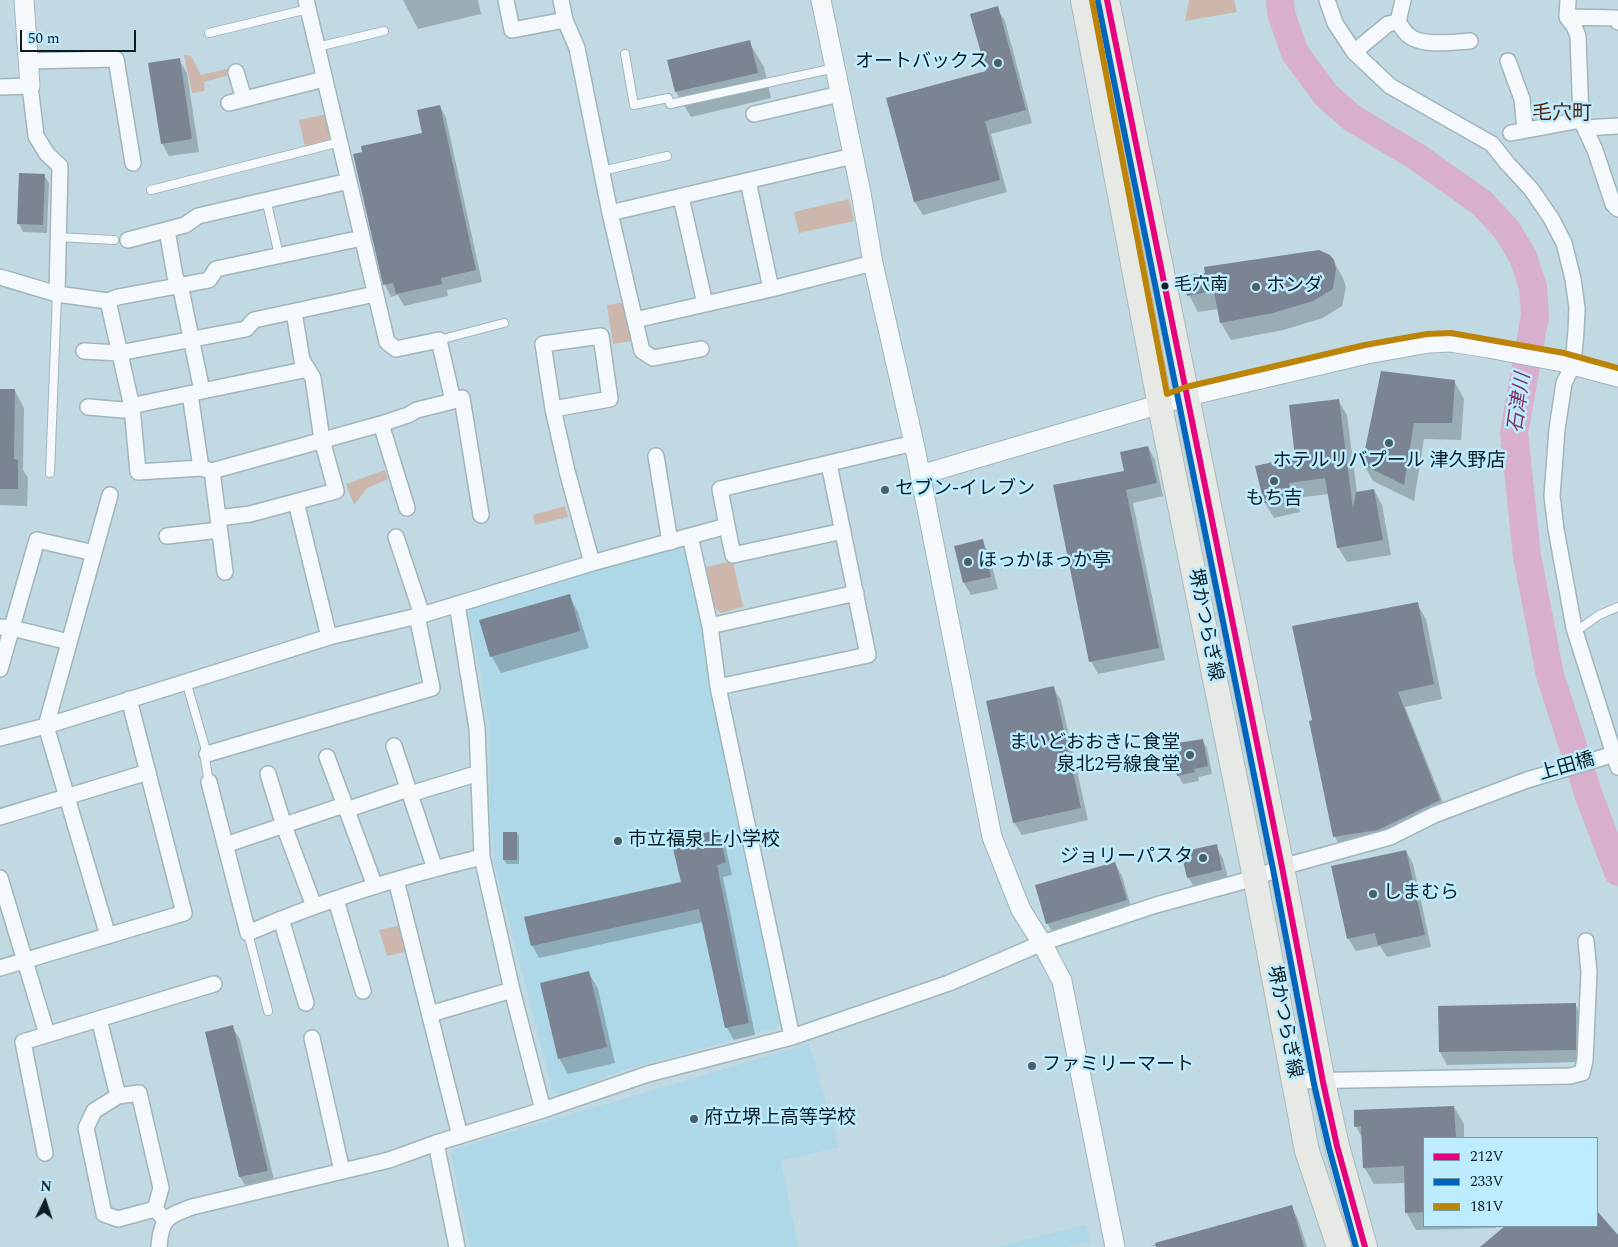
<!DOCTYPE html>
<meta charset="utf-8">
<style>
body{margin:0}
#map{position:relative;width:1618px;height:1247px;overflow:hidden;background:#c0d9e2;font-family:Spectral,serif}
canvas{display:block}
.legend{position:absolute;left:1423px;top:1137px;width:175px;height:90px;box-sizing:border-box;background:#beecff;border:1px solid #7699a7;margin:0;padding:6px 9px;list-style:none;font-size:15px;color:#0b1d24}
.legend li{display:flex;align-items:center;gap:10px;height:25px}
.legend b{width:25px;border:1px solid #7699a7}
.north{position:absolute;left:20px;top:1177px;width:50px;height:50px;-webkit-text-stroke:4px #beecff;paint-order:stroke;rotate:4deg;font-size:14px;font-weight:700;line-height:20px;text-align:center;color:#0b1d24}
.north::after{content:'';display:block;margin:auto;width:18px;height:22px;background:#0b1d24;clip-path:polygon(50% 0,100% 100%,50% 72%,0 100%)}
.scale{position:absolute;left:20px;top:30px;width:116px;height:22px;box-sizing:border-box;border:2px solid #0b1d24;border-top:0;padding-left:6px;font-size:15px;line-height:18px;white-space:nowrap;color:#0b1d24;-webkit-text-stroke:4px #beecff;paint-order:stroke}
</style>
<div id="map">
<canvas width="1618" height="1247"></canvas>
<ul class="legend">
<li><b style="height:6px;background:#e5007d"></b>212V</li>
<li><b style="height:6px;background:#0065bd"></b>233V</li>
<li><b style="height:6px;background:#bc8409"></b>181V</li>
</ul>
<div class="north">N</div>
<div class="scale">50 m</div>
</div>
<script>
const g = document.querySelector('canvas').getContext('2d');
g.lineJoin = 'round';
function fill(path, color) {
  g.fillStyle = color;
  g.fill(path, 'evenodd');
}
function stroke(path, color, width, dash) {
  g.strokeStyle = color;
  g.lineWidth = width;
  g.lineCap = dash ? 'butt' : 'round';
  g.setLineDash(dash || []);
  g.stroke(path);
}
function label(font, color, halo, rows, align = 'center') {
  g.font = font + ' Spectral,"Noto Sans JP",serif';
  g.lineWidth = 5;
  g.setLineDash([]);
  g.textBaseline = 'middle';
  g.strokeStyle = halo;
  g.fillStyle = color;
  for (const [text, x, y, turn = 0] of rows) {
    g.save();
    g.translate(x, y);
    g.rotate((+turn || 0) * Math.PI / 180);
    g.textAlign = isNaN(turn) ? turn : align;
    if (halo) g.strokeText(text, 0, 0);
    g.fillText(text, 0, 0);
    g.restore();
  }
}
const built = new Path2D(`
 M676,546L684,551L706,643L731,798L750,867L781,1021L776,1028L623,1070L560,1095L552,1089L495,865L490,818L489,726L481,674L468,615L473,606Z
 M809,1044L839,1147L780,1161L799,1247H470L451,1155L454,1149Z
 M1086,1225L1090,1242L1067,1247H995Z`);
const green = new Path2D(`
 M1189,0H1234L1237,12L1185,21Z
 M184,55L191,56L201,75L231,68L233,74L204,82L205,91L192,93Z
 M327,114L332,136L327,142L305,147L299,120Z
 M849,199L854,221L799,233L794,212Z
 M625,302L632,341L613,344L607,305Z
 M385,470L388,479L367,488L354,505L346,484Z
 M565,506L568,517L535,525L533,515Z
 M733,561L743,607L721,613L714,607L706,567Z
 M402,925L408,951L387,956L379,930Z`);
const shadow = new Path2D(`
 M403,0H478L481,14L418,29Z
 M997,8L1005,21L1032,123L991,134L1007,192L923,215L915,202L888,98L987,72Z
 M749,42L764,67L771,98L691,117L676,92L668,61Z
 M179,60L187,73L199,152L169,156L162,143Z
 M440,106L446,118L482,282L447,290L448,296L404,306L398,295L391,297L385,285L354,155L423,134Z
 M20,174L44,175L49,183L47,233L23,232L19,224Z
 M1333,260L1343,278L1346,287L1342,306L1323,318L1283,330L1231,340L1221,323L1219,309L1198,312L1189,295L1206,274Z
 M1454,381L1464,399L1461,440L1424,439L1414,501L1373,481L1363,463Z
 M0,390L15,391L24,408L23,470L28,478L27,506L0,505Z
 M1338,400L1347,415L1357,493L1374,490L1382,505L1391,555L1347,562L1338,547L1329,494L1297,498L1300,512L1274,518L1265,503L1257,467L1297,458Z
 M1148,447L1155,460L1163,496L1133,503L1165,660L1098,674L1091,661L1125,472Z
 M982,541L989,554L998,589L971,595L964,583Z
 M569,596L578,612L589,648L501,673L492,657L481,621Z
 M1417,604L1426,619L1442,699L1405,707L1448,815L1343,852L1335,837L1310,722L1314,721Z
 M1053,688L1061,700L1088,820L1022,835L1014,822Z
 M1202,740L1207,748L1212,774L1198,777L1199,781L1183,784L1178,775Z
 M718,831L725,844L732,875L723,877L755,1035L734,1040L727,1028L703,922L539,958L532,945L683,883Z
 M505,833H517L519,837V864H507L504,860Z
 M1216,846L1223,859L1229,882L1196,890L1188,877Z
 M1406,851L1413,864L1431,947L1387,957L1380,946L1356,951L1348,938Z
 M1115,863L1122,876L1133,913L1055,936L1047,923Z
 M589,973L598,989L615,1063L568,1074L559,1058Z
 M1575,1004L1582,1017L1583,1062L1447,1065L1440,1052L1439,1007Z
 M232,1027L240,1039L275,1184L248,1190L240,1177L207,1033Z
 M1454,1107L1464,1124V1138H1424V1226H1496V1228L1416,1230L1406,1212V1183L1374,1184L1364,1167L1362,1138L1356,1126Z
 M1291,1206L1298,1219L1307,1247L1150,1246Z
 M1597,1213L1618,1237V1247H1482L1507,1226H1597Z`);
const river = new Path2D(`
 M1280,0L1281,13L1295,53L1326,95L1352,118L1417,157L1482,203L1507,230L1523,257L1533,287L1535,316L1514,433L1527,556L1550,675L1589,796L1618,872`);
const building = new Path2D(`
 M998,6L1026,110L985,121L1000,180L914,202L886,98L986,71L970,14Z
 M750,40L758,73L675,92L667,60Z
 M180,58L192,139L161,144L148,63Z
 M440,105L476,270L441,278L442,284L396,294L393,283L383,285L353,154L362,152L361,146L422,133L417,110Z
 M19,173L45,174L43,225L17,224Z
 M1319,250L1330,255L1334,260L1336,269L1333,289L1313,301L1273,313L1220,323L1214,291L1187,296L1183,276L1205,273L1204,267Z
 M1381,371L1455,380L1452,423H1414L1404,485L1362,464Z
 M0,389H15L14,459L18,460V489H0Z
 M1339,399L1353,509L1356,492L1374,489L1383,540L1337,548L1325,478L1289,483L1292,496L1264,503L1255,466L1295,457L1289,405Z
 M1148,446L1157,483L1126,490L1159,648L1089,662L1053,485L1124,471L1120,452Z
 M983,539L991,577L963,583L954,546Z
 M570,594L580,631L490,657L479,620Z
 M1418,602L1434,684L1398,692L1440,800L1378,830L1333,837L1309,721L1312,720L1292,626Z
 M1054,686L1081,808L1013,823L986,701Z
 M1203,739L1208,766L1194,769L1195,772L1177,776L1171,744Z
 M718,830L726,862L717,865L749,1023L725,1028L699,909L531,946L524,917L681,882L671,840Z
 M503,832H517V860H503Z
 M1217,844L1222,870L1187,878L1181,852Z
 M1406,850L1425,935L1378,945L1375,933L1347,939L1331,866Z
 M1115,862L1127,900L1046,924L1035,885Z
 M589,971L607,1047L558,1059L540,983Z
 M1576,1003V1050L1439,1052L1438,1006Z
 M233,1025L268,1171L239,1177L205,1032Z
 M1454,1106L1456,1138H1424V1212L1405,1213L1404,1166L1363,1168L1361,1126L1354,1127V1110Z
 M1292,1205L1304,1247H1156L1155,1243Z
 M1597,1211L1618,1235V1247H1480L1505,1226H1597Z`);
const service = new Path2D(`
 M209,33L308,9
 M317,47L384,31
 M625,54L634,105L668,98L670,104L835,68
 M602,171L667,156
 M151,190L340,142
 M266,199L279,255
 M57,237L114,240
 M439,340L504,323
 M50,473L57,294
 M1575,632L1599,615L1618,607
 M186,681L207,754L205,759L209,782
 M248,933L268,1011`);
const minor = new Path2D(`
 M306,0L387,342L396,349L439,340L453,401L462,398L481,515
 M506,0L512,30L565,20
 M561,0L565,20L577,48L610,213L642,351L653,358L701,349
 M1327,0L1335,23L1354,52L1390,86L1492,144L1507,163L1531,189L1551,218L1564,243L1573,279L1577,308L1576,331L1573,365L1564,383L1557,429L1552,496L1556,529L1574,628L1618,767
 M1568,0L1567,17L1574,26L1578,36L1581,120L1595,150L1613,204L1618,209
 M1567,17L1616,18L1618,22
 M1398,22L1403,0
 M1354,52L1388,24L1398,22C1401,26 1404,31 1408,35C1421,47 1454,42 1470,41
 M28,61L116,59L133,163
 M1508,61L1522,99L1525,130
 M236,72L244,99
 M0,87L30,86L36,136L47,154L60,166L57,294
 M229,103L324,79
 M754,114L840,94
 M1585,128L1618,126
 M1511,133L1581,120
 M748,181L771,289
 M681,197L705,304
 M610,213L853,156
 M167,230L175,276L182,294L202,391
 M128,240L185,225L198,216L349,181
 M0,277L57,294L108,301L118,297L209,280L216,269L362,238
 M108,301L132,407L138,472L201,468L212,471L381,424L408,415L417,410L453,401
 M635,320L771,289L873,263
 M84,351L119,353L246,329L254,320L375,294
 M190,394L201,468
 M88,407L123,410L140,404L308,369
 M553,409L610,399L601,336L543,344L553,409L567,471L592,563
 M381,424L407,508
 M656,456L670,542
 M212,471L225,572
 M296,502L329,637
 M218,518L250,514L336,491L322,440L313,378L302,360L294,312
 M727,526L733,555L843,531
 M167,536L219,530
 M690,536L727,526L720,489L914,443
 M396,537L422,615
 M457,604L477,728L482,857L512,990L543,1110
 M710,626L856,593
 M0,627L12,628L69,642
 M0,669L37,540L94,553
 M718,687L868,655L829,464
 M0,738L46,726L329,637L422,615L592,563L690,536L710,626L718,687L792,1037
 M394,746L435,869
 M207,754L432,688L417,616
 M327,757L375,886
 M268,774L284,826L314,906
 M209,782L248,933C323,900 402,876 482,857
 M410,794L479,773
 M346,810L408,789
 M0,817L148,772
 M225,845L344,805
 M0,878L47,1034
 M396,880L460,1136
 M336,900L363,991
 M281,919L306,1003
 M108,936L46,726L110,495
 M0,968L184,913L129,699
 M430,1014L512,990
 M99,1019L118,1096
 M312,1038L342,1171
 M1294,1081L1570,1076L1582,1073L1585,1060L1589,972L1586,941
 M436,1143L457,1247
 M45,1153L23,1042L214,984
 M155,1209L161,1188L139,1093L118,1096L94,1111L86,1128L104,1214L118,1219L155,1209L166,1221
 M159,1247C161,1219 167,1216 192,1207L389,1160L436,1143L543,1110L648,1074L792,1037L949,983L1042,943L1156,905L1255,878L1282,867L1390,837L1434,815L1527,780L1618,753`);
const tertiary = new Path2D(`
 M24,0L30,86
 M821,0L861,193L873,263L914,443L992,837L1021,910L1042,943L1062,981L1115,1247
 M920,475L1188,396L1367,354L1429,343L1451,342L1488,348L1562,362L1618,377`);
const primary = new Path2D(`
 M1083,0L1160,406L1255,878L1307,1151L1339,1247
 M1107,0L1282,867L1323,1082L1337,1146L1365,1247`);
const bus1 = new Path2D(`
 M1107,0L1282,867L1323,1082L1337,1146L1365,1247`);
const bus2 = new Path2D(`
 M1098,2L1273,869L1314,1084L1329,1148L1356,1247`);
const bus3 = new Path2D(`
 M1092,0L1167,394L1186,387L1365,345L1427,334L1451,333L1564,353L1618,368`);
const markers = [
 [998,63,5,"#4a5f66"],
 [1165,286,4.5,"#0b1d24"],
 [1256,287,5,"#4a5f66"],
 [1389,443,5,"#4a5f66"],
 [1274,481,5,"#4a5f66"],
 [885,490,5,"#4a5f66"],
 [968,562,5,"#4a5f66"],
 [1190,755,5,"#4a5f66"],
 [618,841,5,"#4a5f66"],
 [1203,858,5,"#4a5f66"],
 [1373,894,5,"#4a5f66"],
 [1032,1066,5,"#4a5f66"],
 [694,1119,5,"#4a5f66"]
];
const busNames = [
 ["毛穴南",1174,286]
];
const poiNames = [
 ["オートバックス",988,63,"right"],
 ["ホンダ",1266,287],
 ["ホテルリバプール 津久野店",1389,462,"center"],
 ["セブン-イレブン",895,490],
 ["もち吉",1274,500,"center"],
 ["ほっかほっか亭",978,562],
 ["まいどおおきに食堂",1180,744,"right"],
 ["泉北2号線食堂",1180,766,"right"],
 ["市立福泉上小学校",628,841],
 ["ジョリーパスタ",1193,858,"right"],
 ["しまむら",1383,894],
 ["ファミリーマート",1042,1066],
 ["府立堺上高等学校",704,1119]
];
const streetNames = [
 ["堺かつらぎ線",1204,625,79],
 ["上田橋",1567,768,-16],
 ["堺かつらぎ線",1283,1022,79]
];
const neighbourhoodNames = [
 ["毛穴町",1562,115]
];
const waterNames = [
 ["石津川",1521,403,-82]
];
fill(built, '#aed7e7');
fill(green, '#cdb7ad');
fill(shadow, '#0003');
stroke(river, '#d8b0ce', 28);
fill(building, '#7a8493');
stroke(service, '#a1b5bc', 10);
stroke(minor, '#a1b5bc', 18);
stroke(tertiary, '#a1b5bc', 21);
stroke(primary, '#abb8bc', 26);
stroke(service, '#f6f9fb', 8);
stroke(minor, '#f6f9fb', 15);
stroke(tertiary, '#f6f9fb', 19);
stroke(primary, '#e6e9e4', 24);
stroke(bus1, '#e5007d', 6);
stroke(bus2, '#0065bd', 6);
stroke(bus3, '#bc8409', 6);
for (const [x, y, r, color] of markers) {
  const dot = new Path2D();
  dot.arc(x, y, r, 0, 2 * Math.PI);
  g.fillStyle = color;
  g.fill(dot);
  stroke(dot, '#beecff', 2);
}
label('18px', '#0b1d24', '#beecff', busNames, 'left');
label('19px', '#0b1d24', '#beecff', poiNames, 'left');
label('19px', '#0b1d24', '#beecff', streetNames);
label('20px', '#4d1d04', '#beecff', neighbourhoodNames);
label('italic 20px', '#813264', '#beecff', waterNames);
</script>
